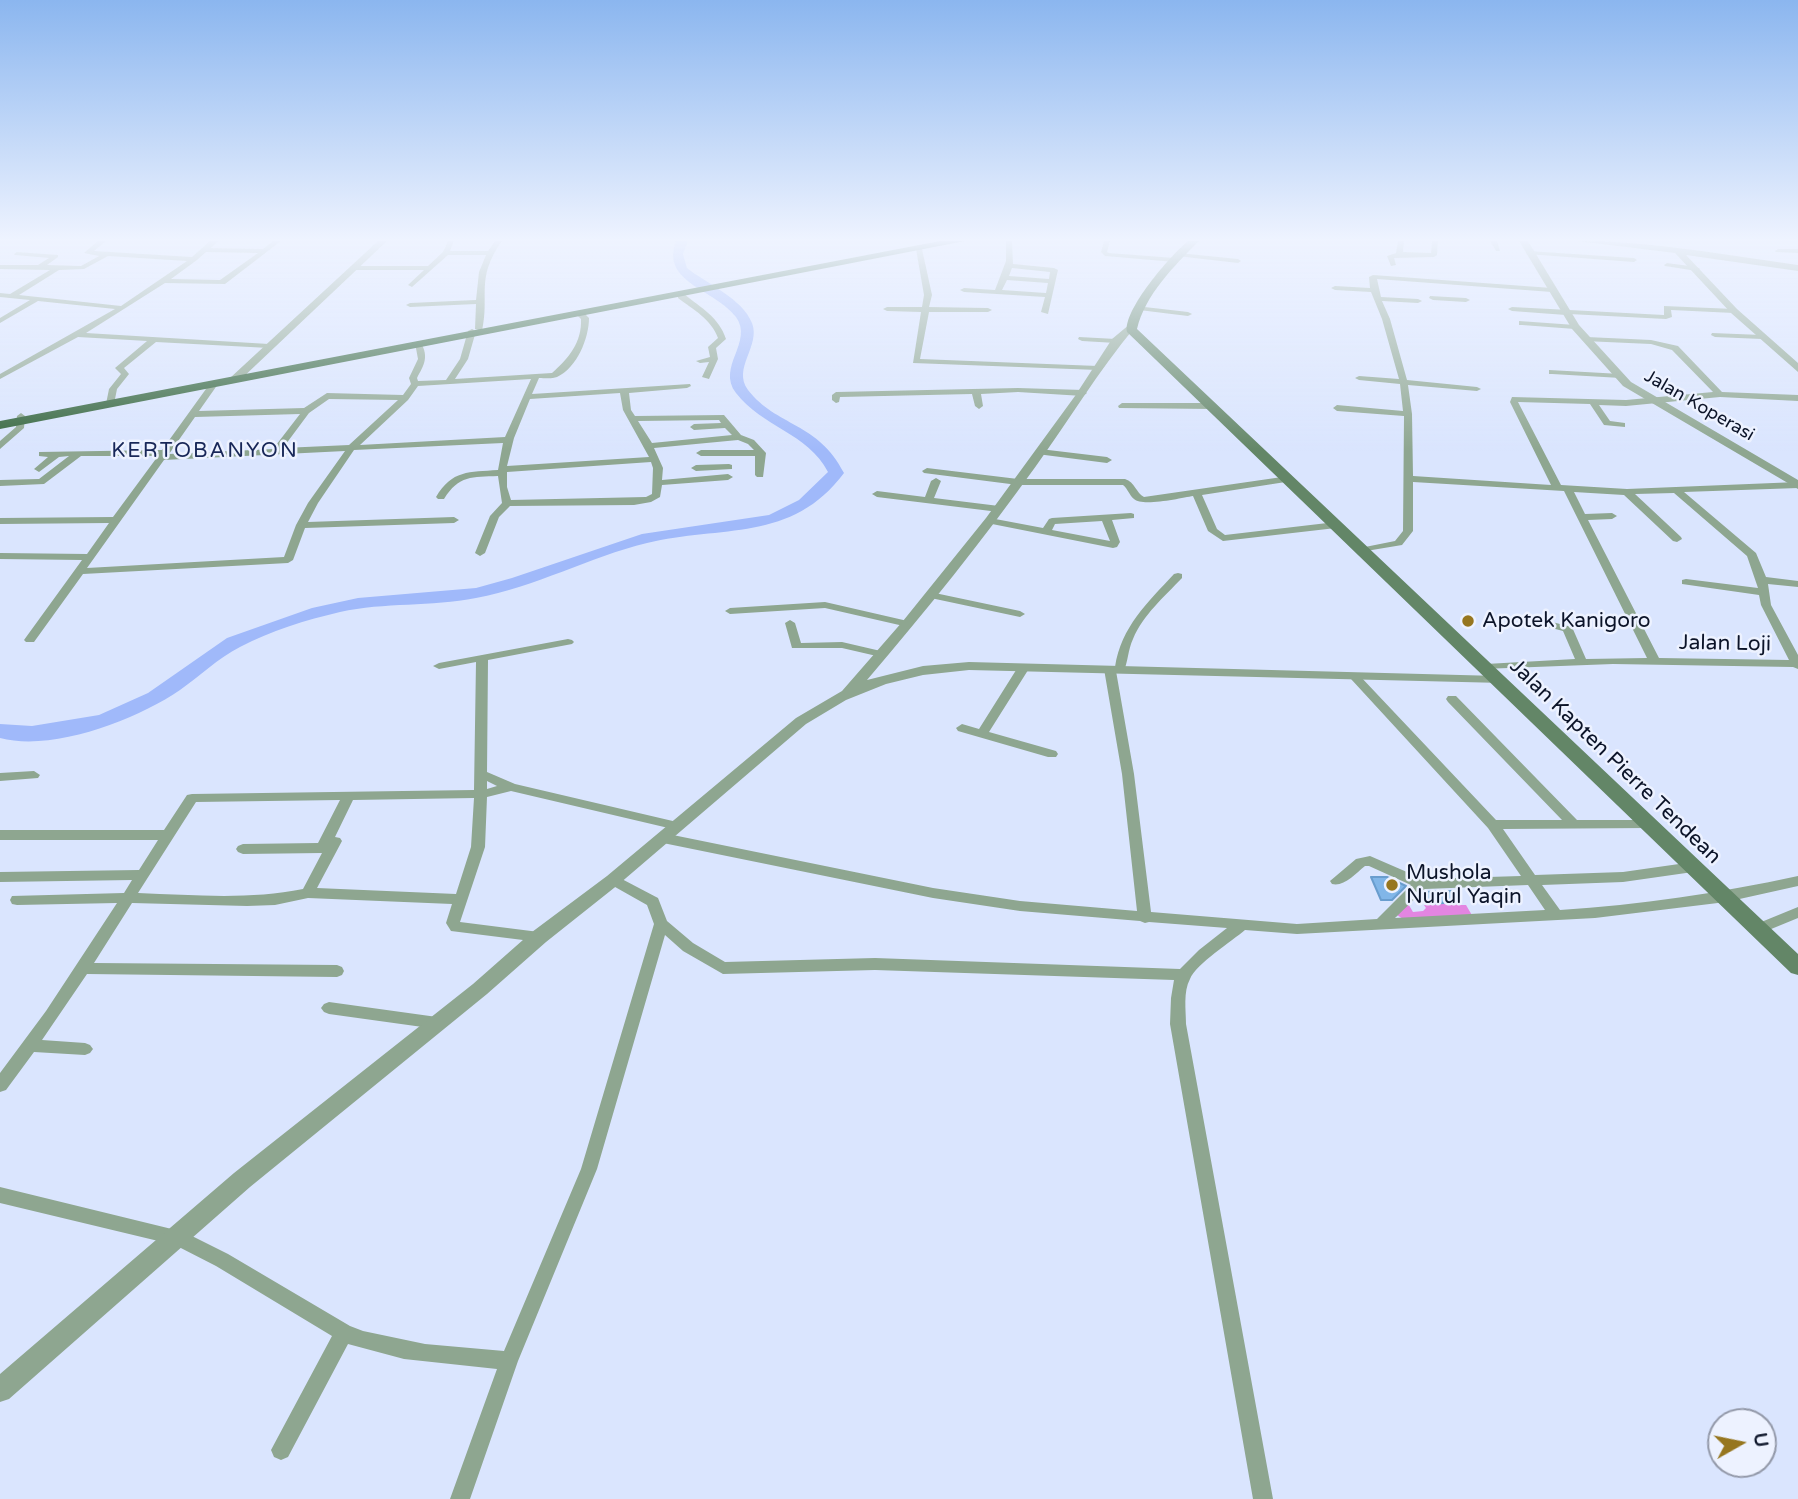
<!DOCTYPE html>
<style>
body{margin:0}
#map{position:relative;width:1798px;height:1499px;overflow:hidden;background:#dae5fe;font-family:"Varela Round",sans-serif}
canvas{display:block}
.north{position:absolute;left:1707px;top:1408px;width:70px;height:70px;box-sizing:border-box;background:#edf2ff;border:2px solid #9399a9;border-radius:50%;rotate:81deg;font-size:19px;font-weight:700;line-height:28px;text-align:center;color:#0c1429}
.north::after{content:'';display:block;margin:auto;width:24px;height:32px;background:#96761f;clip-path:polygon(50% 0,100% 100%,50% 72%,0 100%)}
</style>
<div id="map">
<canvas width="1798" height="1499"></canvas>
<div class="north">U</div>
</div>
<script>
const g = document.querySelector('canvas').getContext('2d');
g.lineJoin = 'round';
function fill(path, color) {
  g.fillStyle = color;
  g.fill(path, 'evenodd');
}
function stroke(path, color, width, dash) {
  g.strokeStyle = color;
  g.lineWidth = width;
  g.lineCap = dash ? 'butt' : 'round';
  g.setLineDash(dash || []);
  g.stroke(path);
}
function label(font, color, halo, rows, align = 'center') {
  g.font = font + ' "Varela Round",sans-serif';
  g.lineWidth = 5;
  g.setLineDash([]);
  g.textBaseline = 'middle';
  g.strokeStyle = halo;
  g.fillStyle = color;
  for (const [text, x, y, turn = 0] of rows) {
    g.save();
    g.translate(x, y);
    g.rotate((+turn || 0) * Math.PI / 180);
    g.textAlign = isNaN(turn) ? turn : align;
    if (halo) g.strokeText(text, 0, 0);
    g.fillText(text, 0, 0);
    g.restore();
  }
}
const forest = new Path2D(`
 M1407,902L1413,912L1423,911L1426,908L1424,905L1459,902L1461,905H1466L1473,917L1403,919L1397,915Z`);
const river = new Path2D(`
 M676,241H688L683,254L687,268C707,284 742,298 752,323C761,346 732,368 748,390C777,427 818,422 844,473C792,543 721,525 647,543C589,557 536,587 476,598C431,607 385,602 340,612C306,620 270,631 240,647C218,658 200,676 180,690C136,720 53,752 0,738V724L32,726L99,715L148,693L227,638L312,608L358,598L476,588L512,578L642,534L769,515L799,500L828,472C808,433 762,427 736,393C716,367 754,342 736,317C715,289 660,283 676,241Z`);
const building = new Path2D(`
 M1371,877H1387L1406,886L1392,900H1381Z
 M1453,891L1459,902L1428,904L1423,895L1425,892Z`);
const minor = new Path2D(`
 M98,241H106L94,251L192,257L210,241H218L211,248L263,249L273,241H281L225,284L165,283L86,333L269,344L273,346L269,348L156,342L124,368L129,374L117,389L114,404L110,407L106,404L109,389L121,374L115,368L147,341L78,337L0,379V374L115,309L38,301L0,323V318L30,300L0,297V293L10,294L50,270L0,269V265H38L49,258L15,255L14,254L17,252L58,255V257L47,265L81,266L99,256L84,253ZM206,252L258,253L220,280L171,279L197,260ZM108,256L187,261L121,306L19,295L59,270L84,269Z
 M448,241H454L450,251H488L495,241H502C475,279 490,294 482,331L475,329L476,304L410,307L406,305L410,303L476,300L479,272L486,255H448L412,287L408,285L424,270H355L352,268L355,266H428L443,252Z
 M1006,241H1012L1013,264L1054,268L1058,270L1048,314L1041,312L1045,297L964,292L960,290L964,288L995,290L1006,261ZM1012,268L1050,272L1049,279L1009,276ZM1007,280L1048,283L1046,293L1002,290Z
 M1104,241H1110L1107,252L1109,253L1175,258L1178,260L1175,262L1105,256L1101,252Z
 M1398,241H1404L1403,252L1431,253L1432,241H1438L1437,255L1434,257L1394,258L1396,265L1391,266L1387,256L1396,253Z
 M1490,241H1497L1500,251H1496Z
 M919,247L922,249L932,295L929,307L988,308L992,310L988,312H929L920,359L1098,366L1102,368L1098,370L913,363L921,312L887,311L883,309L887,307H922L924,295L916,249Z
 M1778,249H1798V253L1776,252L1775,251Z
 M1529,251L1634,258L1637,260L1634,262L1527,254L1526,253Z
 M1179,253L1238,259L1241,261L1238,263L1177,256V254Z
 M1667,263L1697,267L1700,269L1697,271L1665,266L1664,265Z
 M1373,275L1552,288L1556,290L1552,292L1377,279L1381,297L1418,299L1422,301L1418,303L1382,301L1390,319L1407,380L1477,387L1481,389L1477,391L1408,385L1412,414L1413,476L1551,485L1510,402L1512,397L1626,400L1713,392L1672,350L1651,344L1584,341L1583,339L1587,337L1651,340L1678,346L1722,392L1798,395V401L1720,397L1626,406L1599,405L1610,421L1625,423V427L1604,425L1590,404L1518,402L1561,485L1627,489L1798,482V488L1684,492L1756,553L1766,577L1798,581V587L1768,584L1771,605L1798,655V669L1793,667L1613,664L1482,669L1480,667L1482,665L1486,664L1575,659L1563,631L1544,626L1543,624L1548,621L1572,627L1586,659L1647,658L1564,491L1413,482V531L1402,545L1360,552V548L1395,541L1403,531L1404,416L1337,411L1333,408L1337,405L1403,411L1400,384L1359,380L1355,378L1359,376L1399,379L1382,319L1371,292L1335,290L1331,288L1335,286L1370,288L1369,277ZM1574,492L1624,495L1673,541L1677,542L1682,539L1681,537L1635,494L1674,493L1747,556L1758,588L1686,579L1682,580V584L1759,595L1761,605L1789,660L1659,658L1588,520L1612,519L1617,516L1612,513L1585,514Z
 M678,294H684C701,308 719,317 726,339L716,348L718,359L709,379L702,377L709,362L700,363L696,361L710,357L708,347L718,338C711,319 694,310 678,298Z
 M1430,296L1466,298L1470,300L1466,302L1433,300L1429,298Z
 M1136,306L1188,312L1192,314L1188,316L1139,310H1136Z
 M1664,306L1734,309L1738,311L1734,313L1671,310L1672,317L1666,319L1569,314L1566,315L1512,311L1508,309L1512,307L1664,315Z
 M577,312H583L589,318C589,338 577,368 557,377C552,379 544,378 539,378L532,394L690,384L691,386L687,388L629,393L631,410L635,416L724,415L741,435L754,440L766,453L763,477H757L755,475V456H701L696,453L701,450H754L748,444L738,440L654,448L663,468L662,480L728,474L733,477L728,480L662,485L660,497L651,502L634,505L510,506L499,517L485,553L480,556L475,553L490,516L502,503L498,476C472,477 459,475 444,499H438L436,497C452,470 469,472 498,470L503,443L354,450L318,503L308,522L454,517L459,520L454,523L305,528L293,560L288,563L83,574L34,642H26L24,640L82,560L0,559V553L87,554L109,523L0,524V518L113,517L158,456H81L44,484L0,486V480L39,479L69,456L59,457L39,472L34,469L48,457L39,456V452L162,450L211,382H214L218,384L199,411L304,408L327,393L403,395L411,384L409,378L418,359L415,343H421C429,357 424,365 417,378L418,381L446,380L460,359L468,331L472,329L476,331L468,359L455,379L552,373C569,358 582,342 581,319L576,314ZM531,379L505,437L360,445L408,400L418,386ZM620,393L623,410L649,457L507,466L514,438L530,399ZM329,399L398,400L349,445L283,448L309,413ZM300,414L273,449L169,454L195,417ZM719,420L721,423L694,424L690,427L694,430L725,428L732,435L652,443L638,421ZM345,451L308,503L296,525L284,557L87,568L164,460ZM651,462L653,468L652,494L646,497L511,500L507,487V472Z
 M1519,321L1575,325L1579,327L1575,329L1522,325H1519Z
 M1712,333L1762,335L1766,337L1762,339L1715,337L1711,335Z
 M1079,337L1116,339L1120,341L1116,343L1082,341L1078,339Z
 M1549,370L1621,374L1625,376L1621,378L1552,374H1549Z
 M1018,388L1083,390L1087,393L1083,396L1018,392L981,394L983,406L979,409L975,406L972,394L840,397L839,402L836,403L832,400V395L836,392Z
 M1122,403H1212L1216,406L1212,409L1119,408L1118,406Z
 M21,413L25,416L24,428L0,449V441L16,427L17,416Z
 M1040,449L1107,457L1112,460L1107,463L1037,454V450Z
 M729,464L732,465V469L696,471L691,468L696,465Z
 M927,468L1018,479H1125C1135,482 1136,493 1144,497L1289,476L1292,477V481L1202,495L1217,529L1225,535L1336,522L1341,525L1336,528L1223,541L1208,531L1193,496C1181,498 1142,507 1134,499C1129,495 1128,489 1123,485H1018L924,473L922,471Z
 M936,478L941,481L934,498L999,506L1004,509L999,512L877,497L872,494L877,491L925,497L931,481Z
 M1131,513L1134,514V518L1112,520L1120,542L1117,547L1113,548L987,523L985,521L990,518L1043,528L1049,519L1052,518ZM1102,521L1110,541L1052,530L1055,524Z
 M1178,573L1182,574V578C1164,597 1143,615 1133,639C1128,650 1128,661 1124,671H1116L1134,774L1151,912L1297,924L1377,919L1411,885L1369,866H1365C1355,874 1344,887 1332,884L1330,881L1356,859L1370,856L1423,879L1521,876L1488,828L1351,679L1349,677L1355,674L1359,675L1496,820H1562L1448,702L1446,699L1448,696H1456L1577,820H1648L1655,824L1648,828L1503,829L1535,875L1623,872L1693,862L1698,864L1700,867L1698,870L1693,872L1623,882L1542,885L1560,910C1640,905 1719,893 1798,876V886L1726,902L1595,918L1297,934L1245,930C1232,941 1196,964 1190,979C1183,992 1186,1010 1186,1024L1273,1499H1253L1170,1024L1171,998L1174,980L875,970L723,974L683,951L665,935L597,1169L518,1361L470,1499H450L497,1369L404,1359L348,1344L288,1457L281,1460L274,1457L271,1450L332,1336L216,1266L175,1245L0,1203V1187L184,1232L228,1254L350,1326L363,1331L425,1344L504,1351L581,1169L654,924L647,905L608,883L606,880L608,877H618L658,898L667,921L693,943L725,962L875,958L1180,969L1199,950L1227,928L1149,922L1145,923L1140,921L1020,911L933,898L663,843L658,841L656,838L658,835L663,833L933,888L1020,901L1137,911L1122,774L1104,669L1110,666L1115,667C1121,627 1148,602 1174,574ZM1528,885L1545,910L1395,918L1425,889Z
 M930,592L1020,611L1025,614L1020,617L926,597L925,595Z
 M825,602L912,622L913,624L908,627L825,608L730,614L725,611L730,608Z
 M790,620L795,623L801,643L842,642L885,652L887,654L881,657L842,648H792L785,623Z
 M568,639L572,640L574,642L572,644L488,660L487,772L515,784L677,822L682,823L684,826L682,829L677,830L511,791L487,797L485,847L460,922L539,932L544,933L546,937L544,941L539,942L451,931L446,923L452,904L308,898L275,905L247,906L132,903L94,963L337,965L342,967L344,971L342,975L337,977L87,974L42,1040L85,1043L90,1045L93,1049L90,1053L85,1055L34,1052L6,1090L0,1092V1073L46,1011L117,903L17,905L12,904L10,900L12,896L124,893L132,880L0,882V872L139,870L158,840H0V830H164L187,795L192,794L474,790L476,662L439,669L433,666L439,663ZM487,781L497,786L487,789ZM474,798L471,847L456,894L317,888L342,841L340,838L335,837L353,800ZM340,800L318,843L243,844L238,846L236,849L238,852L243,854L322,853L303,889C249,900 193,895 138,893L196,802Z
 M1024,664L1030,667L989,732L1056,751L1058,754L1056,757H1048L958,731L956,728L962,724L979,729L1018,667Z
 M34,771L40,775L38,778L0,781V773Z
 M1798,907V918L1759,934L1754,933L1752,929L1754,925Z
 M329,1002L437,1017L442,1019L445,1023L442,1027L437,1029L329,1014L324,1012L321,1008L324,1004Z`);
const tertiary = new Path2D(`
 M378,241H387L238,382H230V378Z
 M1519,241H1528L1579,325L1631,382L1798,480V489L1623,386L1572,329Z
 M1577,241C1651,241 1725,255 1798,265V271L1686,255L1737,309L1798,363V372L1731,313L1675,253Z
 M1130,324L1135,327C1099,370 1069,420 1036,466C983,540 926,611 867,680L923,666L969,662L1498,676L1503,677L1505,680L1503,683L969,670L923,675L886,684L846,700L806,724L619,884L546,942L487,994L250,1187L9,1399L0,1402V1374L234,1173L473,984L532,932L607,876L796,718L842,691L903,621L986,518L1075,396L1112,339Z`);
const secondary = new Path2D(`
 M1188,241H1199C1174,266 1145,295 1137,329L1798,954V975L1791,973L1127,332C1123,310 1170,256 1188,241Z`);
const trunk = new Path2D(`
 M940,241H965L0,429V421Z`);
const markers = [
 [1468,621,7,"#96761f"],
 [1392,885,7,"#96761f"]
];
const farStreetnames = [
 ["Jalan Koperasi",1699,406,30]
];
const farQuarternames = [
 ["KERTOBANYON",205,451]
];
const poiNames = [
 ["Apotek Kanigoro",1482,621],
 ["Mushola",1406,873],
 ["Nurul Yaqin",1406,897]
];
const streetNames = [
 ["Jalan Loji",1725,644,1],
 ["Jalan Kapten Pierre Tendean",1615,762,44]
];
fill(forest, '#e385e1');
fill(river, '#a0b9fa');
fill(building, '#81b6e8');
stroke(building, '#699dce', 2);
fill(minor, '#8ea690');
fill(tertiary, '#8ea690');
fill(secondary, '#638667');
fill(trunk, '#35663e');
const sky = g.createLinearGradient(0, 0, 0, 451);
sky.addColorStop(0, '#8bb6ef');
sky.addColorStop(0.53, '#eef3ff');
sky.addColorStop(1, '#eef3ff00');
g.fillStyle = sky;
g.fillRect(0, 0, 1798, 451);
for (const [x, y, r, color] of markers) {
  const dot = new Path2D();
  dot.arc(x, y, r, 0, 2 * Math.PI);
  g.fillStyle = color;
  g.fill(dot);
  stroke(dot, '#edf2ff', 2.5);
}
label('18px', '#0c1429', '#edf2ff', farStreetnames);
g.letterSpacing = '2px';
label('21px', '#182758', '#edf2ff', farQuarternames);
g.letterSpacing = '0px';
label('21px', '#0c1429', '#edf2ff', poiNames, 'left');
label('21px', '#0c1429', '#edf2ff', streetNames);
</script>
